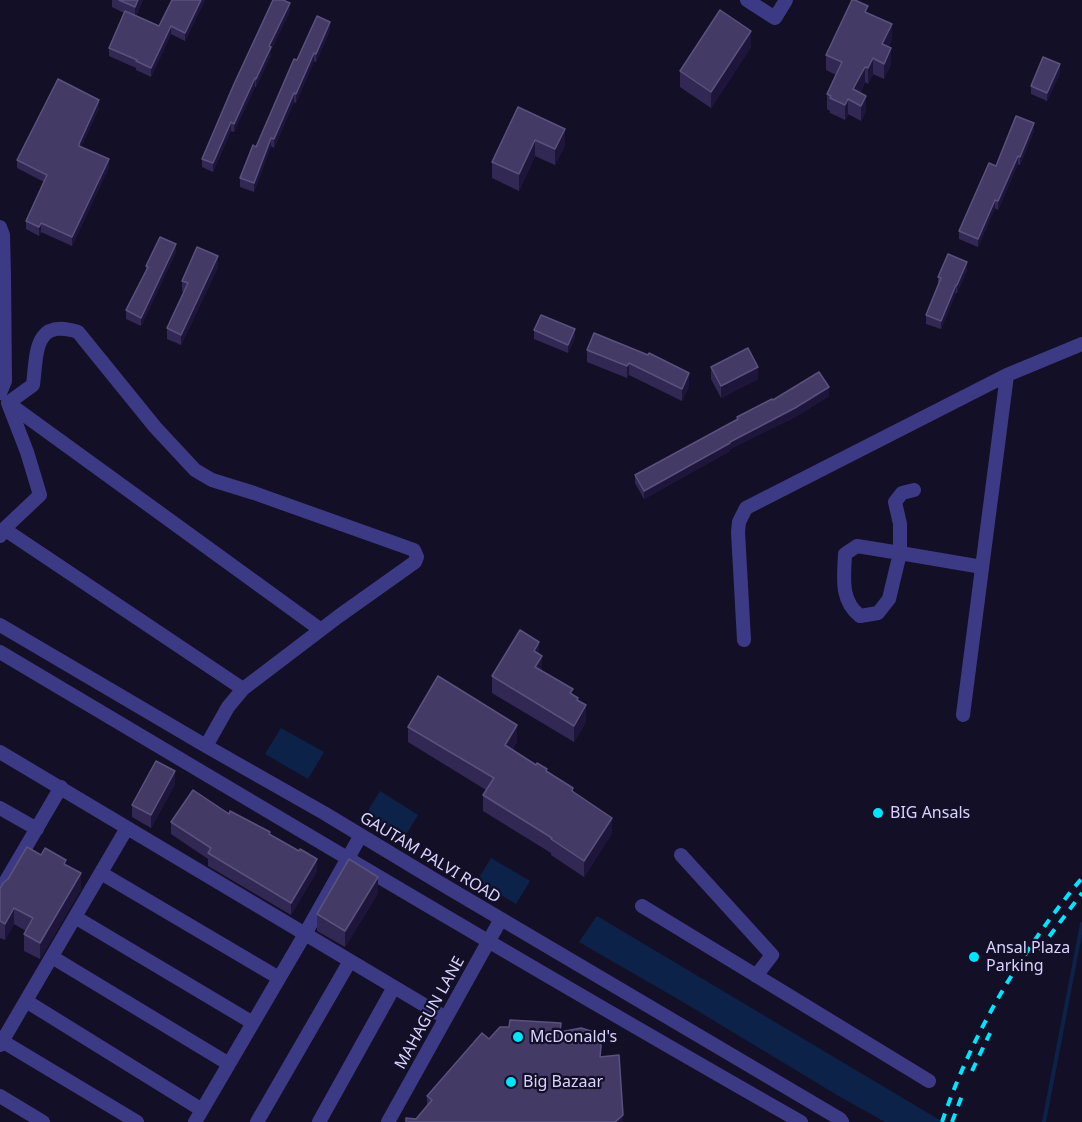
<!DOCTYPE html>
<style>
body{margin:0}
canvas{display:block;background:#130f26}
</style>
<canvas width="1082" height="1122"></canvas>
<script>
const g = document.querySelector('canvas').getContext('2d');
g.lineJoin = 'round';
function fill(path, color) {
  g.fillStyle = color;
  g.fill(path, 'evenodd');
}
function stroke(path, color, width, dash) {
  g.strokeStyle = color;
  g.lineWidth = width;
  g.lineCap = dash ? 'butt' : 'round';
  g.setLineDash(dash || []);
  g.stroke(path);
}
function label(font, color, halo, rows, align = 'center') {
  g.font = font + ' "Noto Sans",sans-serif';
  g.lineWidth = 4.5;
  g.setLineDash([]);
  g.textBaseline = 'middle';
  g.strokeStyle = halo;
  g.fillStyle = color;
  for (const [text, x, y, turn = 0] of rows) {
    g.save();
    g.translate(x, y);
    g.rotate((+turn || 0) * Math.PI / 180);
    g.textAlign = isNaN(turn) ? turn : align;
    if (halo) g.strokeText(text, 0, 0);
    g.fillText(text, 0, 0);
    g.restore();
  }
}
const water = new Path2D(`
 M281,728L324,752L308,779L265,754Z
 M380,791L418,815L404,838L366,814Z
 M491,858L530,881L516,904L477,881Z
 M597,916L943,1122H885L837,1095L683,1002L579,942Z`);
const stream = new Path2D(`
 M1044,1122L1082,924`);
const street = new Path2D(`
 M747,0L775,18L786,0
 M0,227L3,235L4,276L5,381L0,393
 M8,403L321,630
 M914,490L902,493L895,502L900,524V553L857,546L845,554C844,578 840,600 860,616L878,613L889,599L900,553L982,567
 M4,529L243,689
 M0,536L4,529L40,495L27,452L8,403L33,385C37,352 34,318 78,332L155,427L195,470L212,480L254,493L414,550L417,557L415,562L339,616L243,689L228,707L206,746
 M0,625L206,746L324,813L440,883L840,1119L842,1122
 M744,640L738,532L739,522L746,508L1007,375L1082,344
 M0,652C266,810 532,969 801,1122
 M963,715L1007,375
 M0,752L446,1018
 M0,808L37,829
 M681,855L772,955L756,976
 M101,873L279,978
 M0,891L61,787
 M642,906L929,1081
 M75,917L253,1023
 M52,957L229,1064
 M26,1001L202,1110
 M2,1041L137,1122
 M0,1045L127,828
 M0,1096L43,1122
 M195,1122L305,934L361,835
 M257,1122L350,961
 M319,1122L394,987
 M388,1122L501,919`);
const rail = new Path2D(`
 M1039,950L1082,893
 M972,1071L990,1033
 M942,1122C972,1033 1022,950 1082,878
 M952,1122L963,1093`);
const wall = new Path2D(`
 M112,0H143L136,16L159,26L205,0L185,41L171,34L151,77L136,70V68L109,56V48L124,13L112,7Z
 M290,11L271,50V55L256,87H255L234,132L231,131L213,172L202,167V159Z
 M868,14L892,40L888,47L891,64L884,79L873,74L868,84L865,82L860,93L866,111L861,121L848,114L845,120L830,113V111L827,109V94L836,75L826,70V55Z
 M330,30L316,62L314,61L296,103L294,102L274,148L271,146L254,192L240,187V178L256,147L297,60Z
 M751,47L711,108L680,87V71Z
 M1060,73L1047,101L1031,94V86Z
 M518,107L565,145L555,165L535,156L519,191L492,178V162Z
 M99,108L81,147L109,167L72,246L41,232L39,236L26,229V221L44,182L17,168V160Z
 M1034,131L1020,165L1018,164L998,210L995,208L978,247L959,239V231L996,166Z
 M176,252L141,326L126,319V310L146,271V266Z
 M218,267L181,345L167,339V328L184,292L182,291V281Z
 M967,270L957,293H956L941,329L926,324V315L938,285V277Z
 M534,330L575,337L568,353L534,339Z
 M587,350L648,355L689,386L682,401L629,375L627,378L587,362Z
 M711,367L758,379L721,398L711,379Z
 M829,396L795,417L730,449V451L644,499L635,483V475L737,420V417L773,400Z
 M539,654L542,671L573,695L578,701L586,722L574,742L492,693V676Z
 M408,727L517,741L512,750L547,772L573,792L612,833L584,877L551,855V853L483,811V795L486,790L408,742Z
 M175,784L151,828L132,817V805Z
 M229,814L270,835L317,871L291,915L208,866V859L171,834V822Z
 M41,855L66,865L81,889L40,959L24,951V934L26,931L14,924L5,940L0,938V889L8,879Z
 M378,893L345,947L317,931V914Z
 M561,1032L601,1057L623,1122L416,1119L427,1106V1096L489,1039Z`);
const shadedWall = new Path2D(`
 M138,0H143L135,17V7Z
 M201,0H205L185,41V33Z
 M290,3V11L271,50V55L256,87V79L269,46Z
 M330,22V30L316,62V54Z
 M892,24V40L882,60V44Z
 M171,26V34L151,77V68Z
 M751,31V47L711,108V92Z
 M891,48V64L884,79V64Z
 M314,53V61L296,103V94Z
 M873,58V74L868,84V68Z
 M1060,64V73L1047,101V93Z
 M865,67V82L855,102L853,89Z
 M255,78V87L234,132V124Z
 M294,93V102L274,148V139Z
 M866,96V111L861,121V106Z
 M848,99V114L845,120V105Z
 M99,100V108L79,152V144Z
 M231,122V131L213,172V163Z
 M1034,123V131L1020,165V157Z
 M565,129V145L555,165V149Z
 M271,138V146L254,192V183Z
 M535,140V156L519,191V174Z
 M1018,156V164L998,210V201Z
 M109,159V167L72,246V237Z
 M995,200V208L978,247V239Z
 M41,223V232L39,236V227Z
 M176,244V252L141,326V318Z
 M218,256V267L181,345V335Z
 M967,262V270L957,293V285Z
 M956,285V293L941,329V321Z
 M575,329V337L568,353V345Z
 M629,363V375L627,378V366Z
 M758,367V379L721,398V386Z
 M689,373V386L682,401V389Z
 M829,387V396L795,417L730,449V451L644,499V491L730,442Z
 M539,642V658L534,651Z
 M542,656V672L535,667Z
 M586,705V722L574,742V726Z
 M517,725V741L505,761V745Z
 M175,771V784L151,828V815Z
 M612,818V833L584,877V861Z
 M317,859V871L291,915V903Z
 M81,873V889L40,959V943Z
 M378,877V893L345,947V931Z
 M14,908V924L5,940V924Z
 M623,1115V1122H615Z`);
const building = new Path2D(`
 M119,0H138L135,7Z
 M172,0H201L185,33L171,26L151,68L136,61L137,60L109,48L125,11L159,26Z
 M273,0H283L290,3L269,46L271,47L256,79L255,78L234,124L231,122L213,163L202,159L234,84Z
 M852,0H855L868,6L865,12L892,24L882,44L891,48L884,64L873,58L868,68L865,67L853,89L866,96L861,106L848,99L845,105L830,98L831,96L827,94L842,62L826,55Z
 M720,10L751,31L711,92L680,71Z
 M317,16L330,22L316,54L314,53L296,94L294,93L274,139L271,138L254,183L240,178L253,145L256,147L294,59L297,60Z
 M1043,57L1060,64L1047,93L1031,86Z
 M58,79L99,100L79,144V146L109,159L72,237L41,223L39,227L26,221L47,175L17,160Z
 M518,107L565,129L555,149L535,140L519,174L492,162Z
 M1016,116L1034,123L1020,157L1018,156L998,201L995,200L978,239L959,231L989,163L996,166Z
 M160,237L176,244L141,318L126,310L148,267L146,266Z
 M197,247L218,256L181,335L167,328L188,283L182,281Z
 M948,254L967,262L957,285H956L941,321L926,315L941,278L938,277Z
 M541,315L575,329L568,345L534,330Z
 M594,333L648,355L649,353L689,373L682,389L629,363L627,366L587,350Z
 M748,348L758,367L721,386L711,367Z
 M819,372L829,387L795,408L730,442V443L644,491L635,475L738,419L737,417L772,399L773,400Z
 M520,630L539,642L534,651L542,656L535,667L573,689L570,693L578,698L577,700L586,705L574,726L492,676Z
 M438,676L517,725L505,745L536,765L537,763L547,769L546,771L573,788L572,791L612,818L584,861L551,839L552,838L483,795L494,778L408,727Z
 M156,761L175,771L151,815L132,805Z
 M193,790L229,814L230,811L270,832L269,834L299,851L300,849L317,859L291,903L208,853L211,848L171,822Z
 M27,847L41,855L45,848L66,860L64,864L81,873L40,943L24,934L33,918L14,908L5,924L0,921V889L3,883L8,879Z
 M349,859L378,877L345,931L317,914Z
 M510,1020L561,1023L560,1032L581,1028L591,1031L599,1038L601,1046L600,1057L619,1055L623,1115L615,1122H406V1118L416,1119L432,1100L427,1096L482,1033L489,1039L500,1027H509Z`);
const markers = [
 [878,813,6,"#00e5ff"],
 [974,957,6,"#00e5ff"],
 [518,1037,6,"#00e5ff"],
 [511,1082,6,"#00e5ff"]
];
const poiNames = [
 ["BIG Ansals",890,813],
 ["Ansal Plaza",986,948],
 ["Parking",986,966],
 ["McDonald's",530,1037],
 ["Big Bazaar",523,1082]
];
const streetNames = [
 ["GAUTAM PALVI ROAD",430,858,31],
 ["MAHAGUN LANE",430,1013,-61]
];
fill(water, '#0c2248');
stroke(stream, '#0c2248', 4);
stroke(street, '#3d3a85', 14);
stroke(rail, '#00e5ff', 4, [9, 8]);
fill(wall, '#312854');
fill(shadedWall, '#1d163a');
fill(building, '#433a66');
stroke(building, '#5a527e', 1.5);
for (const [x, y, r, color] of markers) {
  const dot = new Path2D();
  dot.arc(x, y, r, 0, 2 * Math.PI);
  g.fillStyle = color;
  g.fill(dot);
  stroke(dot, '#130f26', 2);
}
label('16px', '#d9d4ff', '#130f26', poiNames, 'left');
label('16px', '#d9d4ff', '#130f26', streetNames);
</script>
